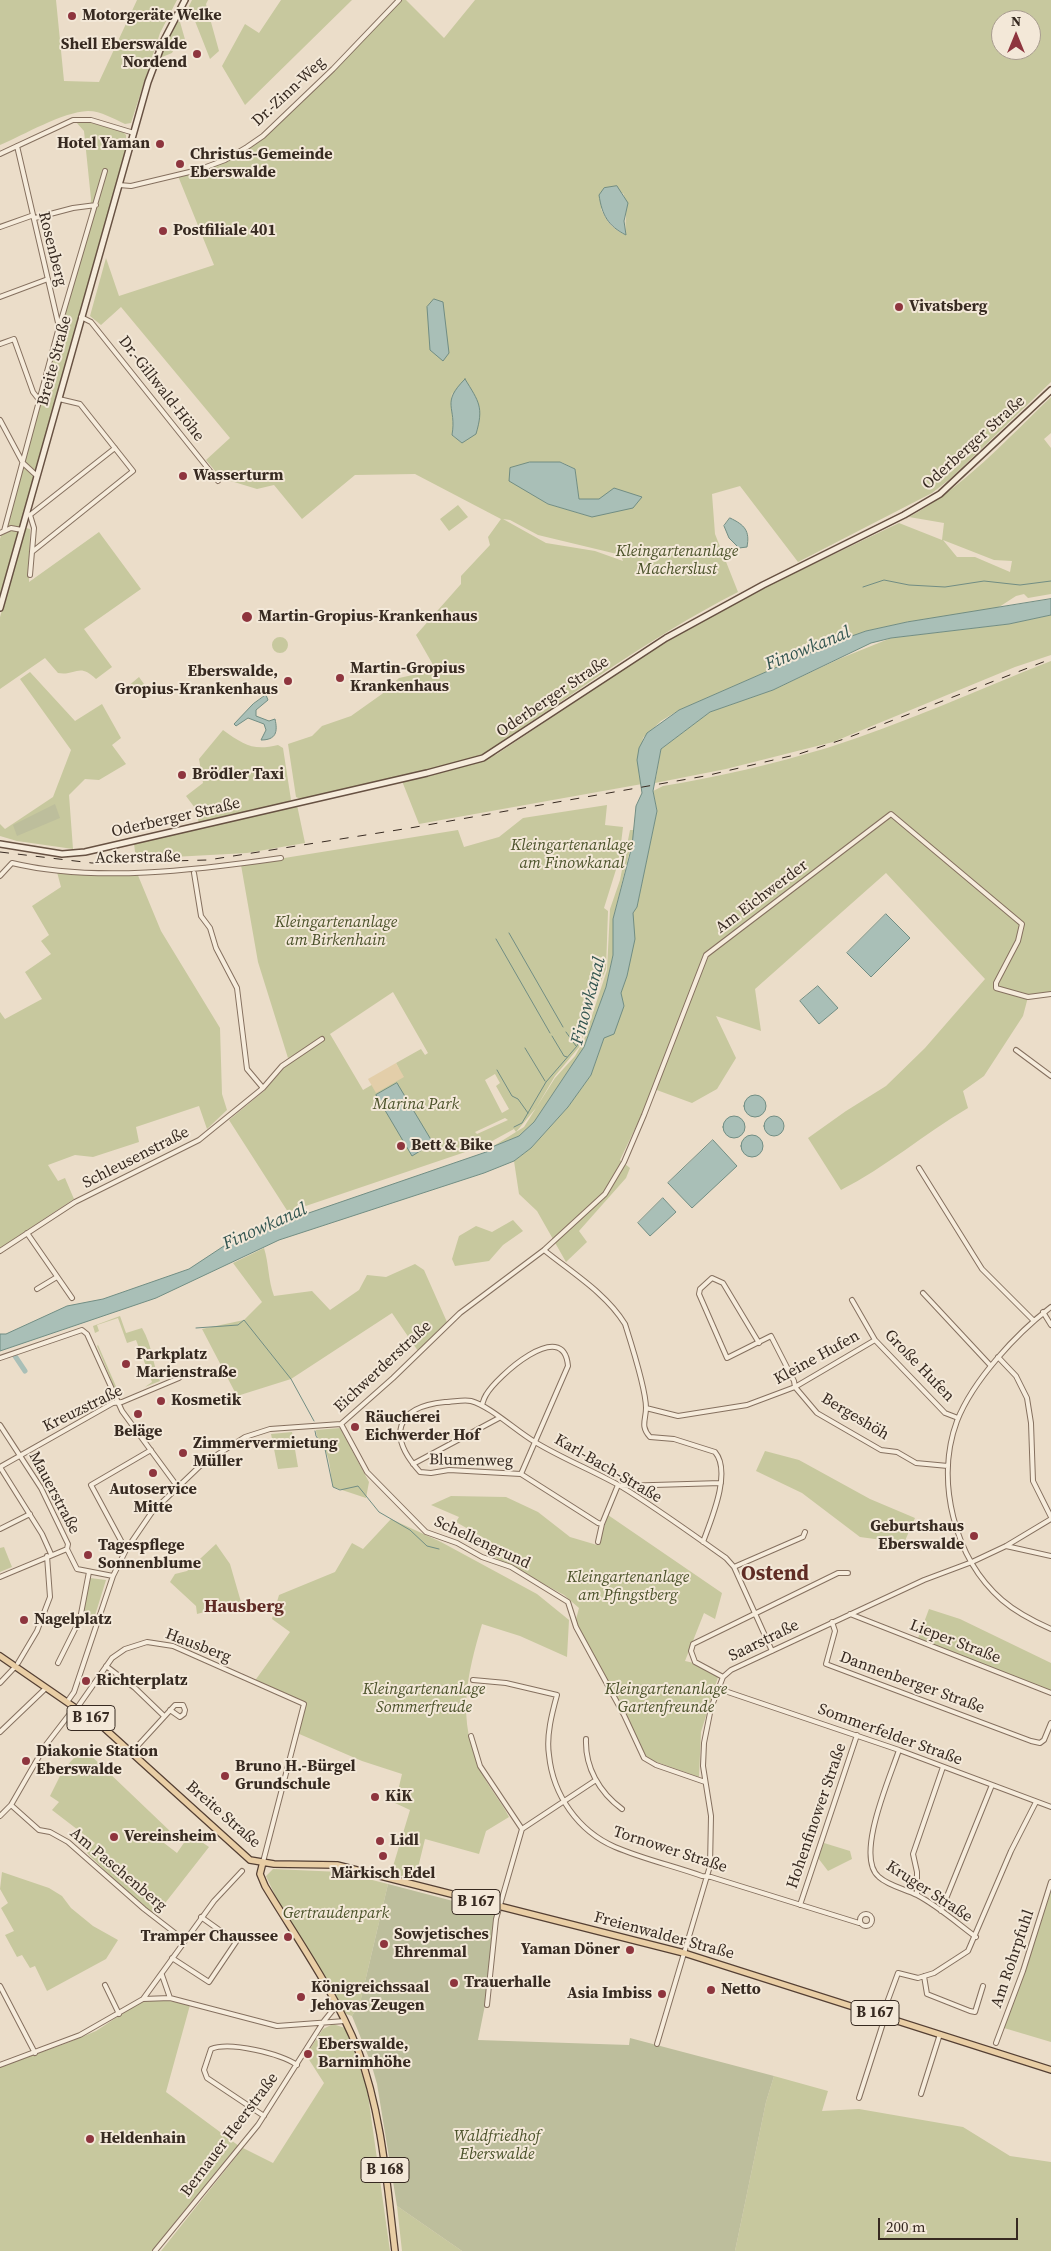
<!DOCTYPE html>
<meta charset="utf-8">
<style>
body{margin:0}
#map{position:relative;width:1051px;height:2251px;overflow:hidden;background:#ebddc9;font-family:"Source Serif 4",serif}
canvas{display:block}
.north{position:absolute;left:991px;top:10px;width:50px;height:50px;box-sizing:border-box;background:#f3e8d8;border:1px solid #a89c8f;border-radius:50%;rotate:0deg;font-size:14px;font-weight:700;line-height:20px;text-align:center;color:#372a21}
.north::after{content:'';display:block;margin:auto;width:18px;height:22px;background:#8e353e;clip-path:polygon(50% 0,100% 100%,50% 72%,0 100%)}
.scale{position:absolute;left:878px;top:2218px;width:140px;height:22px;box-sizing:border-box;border:2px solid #372a21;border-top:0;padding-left:6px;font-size:15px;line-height:18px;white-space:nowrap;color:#372a21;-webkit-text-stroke:4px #f3e8d8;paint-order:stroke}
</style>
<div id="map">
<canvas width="1051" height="2251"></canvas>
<div class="north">N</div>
<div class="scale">200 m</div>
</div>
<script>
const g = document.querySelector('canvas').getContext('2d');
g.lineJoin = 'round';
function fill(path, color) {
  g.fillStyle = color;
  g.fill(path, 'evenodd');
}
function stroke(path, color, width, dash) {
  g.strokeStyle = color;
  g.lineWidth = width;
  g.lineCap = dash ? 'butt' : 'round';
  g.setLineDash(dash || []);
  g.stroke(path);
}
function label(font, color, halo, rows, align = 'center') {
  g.font = font + ' "Source Serif 4",serif';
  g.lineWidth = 4;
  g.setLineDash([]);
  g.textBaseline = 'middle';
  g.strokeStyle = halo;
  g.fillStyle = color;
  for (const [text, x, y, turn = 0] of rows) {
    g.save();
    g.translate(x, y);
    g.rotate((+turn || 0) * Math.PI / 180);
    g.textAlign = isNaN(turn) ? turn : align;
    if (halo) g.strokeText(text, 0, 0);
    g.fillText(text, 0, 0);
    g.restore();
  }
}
const green = new Path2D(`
 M0,0H56L64,81L99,82L137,0H177L160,33L131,123L125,124C114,119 101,111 88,111C62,112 24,135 0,145Z
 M192,0H208L206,4L219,51L210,59L189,6Z
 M281,0H352L245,105L222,66L245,24L259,33Z
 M399,0H406L444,38L475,0H1051V382L950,479L932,493L798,562L740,486L712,494L715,534L738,592C648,638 567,699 482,755L467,761L303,800L296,797L288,744L312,736L322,726L351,716L382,694L399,678L436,670L416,635L461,584V576L490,545L488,537L501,519L415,474L355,475L302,519L274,485L257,489L221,478L206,460L230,438L121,307L101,325L90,316L106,258L119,296L214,265L178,176L225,160L263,136L333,69ZM1001,20H1031V50H1001ZM623,193C629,206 624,220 626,235C612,229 607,222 601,209ZM452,392L462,443L452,435C455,420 450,407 452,392ZM530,462H561L575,469L579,499H599L592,517L548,504L530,493ZM503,519L510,520L538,535L621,555L623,561L595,551L546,543Z
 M176,21L180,22L186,43L175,47L172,53L162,57L161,54Z
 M84,121L122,131L126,135V149L0,600V539L90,216L91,199L84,131L76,122Z
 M1051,397V433L1044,439L1051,448V594L1028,598L1024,594L1016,596L996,609L907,622L866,631L832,643L679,710L661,721L643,738L639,773L642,784L419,824L402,781L470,765L497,754L667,640L753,593L899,523L942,540L944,523L909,517C964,487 1006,440 1051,397ZM943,540L994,560L1012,561L1010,572L975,557H957Z
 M458,505L468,517L449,531L440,519Z
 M26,528L30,529L29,582L99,532L141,589L84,629L112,667L96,679C79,662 76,676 58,673L45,658L0,689V617Z
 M1051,615V655L1015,667L833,742L726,769L655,783L661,749L710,712L773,690L839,659L891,638L1009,624Z
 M272 645a8 8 0 1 1 16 0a8 8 0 1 1-16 0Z
 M1051,661V994L1028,997L1023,1016L984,1076L963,1091L968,1108C924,1134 886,1167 841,1190L808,1138L846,1111L886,1086L925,1048L985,979L886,873L755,989L761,1031L716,1016L736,1058L717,1089L692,1103L654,1089L620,1160L630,1168L626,1178L579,1231L587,1242L566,1262L537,1211L519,1194L514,1161L531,1148L568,1107L591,1075L604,1038L624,1006L620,993L627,976L633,913L637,906L657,811L653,791L663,786C718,777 773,764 827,748C903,724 977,690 1051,661Z
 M30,672L75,721L102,704L121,738L112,745L126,764L99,780L85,779L69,795L73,849L17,841L0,836V824L5,829L53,797L71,750L20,679Z
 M139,677L144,684L132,694L127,687Z
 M223,730C244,745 253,751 278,745L283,748L291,800L283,804L199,823L195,808L186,796L203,783L199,759Z
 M297,805L305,843L247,853L136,859L134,844Z
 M607,805L605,825L623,827L619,860L604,908L608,911L606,969L594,998L580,1046L555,1076L536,1108L516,1132L514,1129L483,1146L288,1212L229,1120L264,1091L284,1068L312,1045L288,1058L258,962L241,865L458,830L464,847L499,837L523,818ZM393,992L428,1053L425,1055L421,1049L396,1063L399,1069L363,1090L330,1034ZM495,1074L500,1083L496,1086L509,1109L502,1113L485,1080ZM505,1118L508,1120L477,1134L475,1132Z
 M630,830H635L613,919V955L606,987L584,1047L534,1122L519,1136L492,1147L524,1127L555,1078L575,1056L584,1040L607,970L610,909L620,880Z
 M57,872L137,873L161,931L220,1028L222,1094L227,1110L207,1129L199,1106L136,1127L139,1142L93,1157L75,1155L48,1165L58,1181L65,1178L74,1199L0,1248V1012L5,1019L42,999L25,972L51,954L41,941L49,935L32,906L61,887Z
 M513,1220L523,1231L503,1245L489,1261L455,1266L452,1259L459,1236L476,1226L492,1232Z
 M264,1248C269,1264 268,1280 274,1296L312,1291L330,1310L359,1290L367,1275L386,1277L415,1264L424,1270L447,1322L418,1351L392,1313L291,1379L237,1396L202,1329L244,1320L262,1302L233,1263Z
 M120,1316L126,1333L142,1328C153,1347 152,1363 160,1381L145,1387L152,1382L136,1340L127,1343L118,1318L97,1325L99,1331L95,1333L93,1326Z
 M98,1345L118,1391L116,1392L97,1346Z
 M340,1428L369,1482L366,1498L333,1487C330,1474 331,1460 324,1448C320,1441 316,1438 316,1430Z
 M292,1432L298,1467L278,1469L271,1434Z
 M765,1451L799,1460L870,1499L915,1518L904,1543L860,1537L802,1493L756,1471Z
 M451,1496L506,1497L538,1512L570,1537L597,1545L600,1540L608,1515L722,1593L715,1619L704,1613L685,1661L694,1663L718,1677L701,1732L699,1777L648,1759L642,1751L626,1713L575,1623L579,1608L564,1595L492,1556L496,1545L456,1522L459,1517L431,1505Z
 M391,1519L441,1542L537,1594L569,1620L567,1657L520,1636L482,1624C467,1675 456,1719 481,1771C488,1787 501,1801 509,1817L486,1831L479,1854L425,1839L415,1880L391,1873L410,1810L395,1803L402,1774L362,1761L297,1733L304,1704L254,1682L290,1632L272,1619L279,1595L335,1572L352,1543L363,1549Z
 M216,1544L230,1564L241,1602L197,1614L196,1606L170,1582L175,1574L187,1571Z
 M4,1547L12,1567L0,1572V1548Z
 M90,1578L106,1580L92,1625L81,1620Z
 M929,1609L960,1619L1051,1663V1693L917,1641Z
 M83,1748L172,1833L164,1843L177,1853L190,1834L209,1847L155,1916L144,1909L87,1853L95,1843L52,1810L59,1802L50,1796L63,1770Z
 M824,1843L850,1851L852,1859L828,1871L818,1858Z
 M273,1869L341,1872L388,1884L360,2003L352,2016L346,2014L279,1904L266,1876Z
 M2,1872L49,1888L62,1896L71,1908L93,1926L118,1940L106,1959L47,1991L35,1966L30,1968L22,1955L17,1957L5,1935L14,1931L1,1908L8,1903L0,1889Z
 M1051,1890V2042L1004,2028L1023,1978Z
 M159,1999L190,2005L166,2092L239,2146L152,2251H0V2067L67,2043L96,2031L143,2000Z
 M333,2024L345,2028L348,2032L367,2088L390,2251H161L243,2148L273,2163L324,2083L306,2055L323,2029Z
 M774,2076L828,2091L822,2111L859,2109L963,2127L1010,2156L1051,2162V2251H735L766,2102Z
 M397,2206L462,2251H402Z`);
const sand = new Path2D(`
 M396,1063L404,1077L376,1093L368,1079Z`);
const cemetery = new Path2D(`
 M55,804L60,818L17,836L13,825Z
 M388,1884L495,1912L485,2005L478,2040L629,2045L630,2038L774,2076L766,2102L735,2251H462L397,2206L377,2084L371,2063L352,2016L360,2003Z`);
const water = new Path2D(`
 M617,186L628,203L624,221L626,235C608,226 602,215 599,195L604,188Z
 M434,299L443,302L449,353L443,361L430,350L427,307Z
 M465,379C479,402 484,407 476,434L462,443L452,435C457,406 440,404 465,379Z
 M530,462H560L575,469L579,499H599L614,488L642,497L633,508L592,517L548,504L509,481L510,468Z
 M730,518C745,525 750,531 747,547L739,548L729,538L724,526Z
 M1051,599V615L1009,624L891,638L871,643L773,690L710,712L661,749L653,791L657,811L637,907L633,913L635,939L627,976L621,993L624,1006L614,1034L604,1038L591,1075L568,1107L531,1148L514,1161L484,1173L279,1240L156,1298L0,1351V1334H6L67,1306L103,1299L189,1269L236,1238L489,1151L492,1147L519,1136L534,1122L584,1047L606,987L613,955V919L632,846L636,806L642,793L637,760L639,748L647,733L679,710L832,643L866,631L907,622Z
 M266,695L268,700L256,710V716L269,721L275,719C278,732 276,740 261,740L266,730L264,724L248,718L236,726L234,724L253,704Z
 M886,914L910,938L871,977L847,953Z
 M818,986L838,1008L819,1024L800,1001Z
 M397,1083L433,1143L412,1156L376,1095Z
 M744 1106a11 11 0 1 1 22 0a11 11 0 1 1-22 0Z
 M764 1126a10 10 0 1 1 20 0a10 10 0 1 1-20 0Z
 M723 1127a11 11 0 1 1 22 0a11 11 0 1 1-22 0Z
 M741 1146a11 11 0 1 1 22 0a11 11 0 1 1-22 0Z
 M713,1140L737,1166L692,1208L668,1183Z
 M663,1198L676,1212L650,1236L638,1223Z`);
const stream = new Path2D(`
 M863,587L884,580L909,585L945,587L984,581L1020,585L1051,581
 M509,933L563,1027
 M496,939L550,1033
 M566,1032L576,1046
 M552,1036L564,1056L567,1057
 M525,1048L545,1081
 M497,1070L512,1096L518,1099L528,1113
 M514,1127L522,1123L546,1082L577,1046L590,1006
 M196,1328L238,1325L244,1320L291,1379L314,1421
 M315,1431L316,1436L325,1449L333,1487L340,1490L358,1486L379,1512L410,1530L427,1546L439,1549`);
const canal = new Path2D(`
 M15,1356L25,1371`);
const street = new Path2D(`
 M17,146L59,327
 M0,154L73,120H91L134,133
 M119,185L131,186L198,170L225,160L247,147L263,136L333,69L399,0
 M35,218L73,208L96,205
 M0,227L31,216
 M0,297L48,279
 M81,317L91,322L103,337L218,481
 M0,344L14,339L33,392L40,401
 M0,420L23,463L37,476
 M27,514L30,515L115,448
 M4,531L59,327L105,171
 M0,533L11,528L22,530
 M32,552L133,471L80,404L59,399
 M30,575L34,528L30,515
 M194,873L201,916L210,928L216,948L237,988L247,1069L263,1088
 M0,876L12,863C95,883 197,870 281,858
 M1016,1050L1051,1076
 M919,1168L982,1269L1034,1321
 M27,1233L72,1298
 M544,1250C571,1272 606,1293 625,1324C631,1343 646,1389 646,1408C646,1420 640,1426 650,1437L674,1439L715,1452C732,1472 711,1520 703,1542
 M0,1251L75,1202L199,1140L263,1088L282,1066L322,1039
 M37,1289L57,1277
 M923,1293L991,1366
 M852,1300L875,1340L945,1413L958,1418
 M1051,1307C1017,1333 973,1380 957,1421C935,1480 954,1558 1002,1600C1017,1613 1033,1621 1051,1629
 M1043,1312L1051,1325
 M759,1343L723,1283L712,1278L700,1289L699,1294L727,1358L771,1336L794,1381L795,1387L817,1413L881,1450L897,1452L916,1463L948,1466
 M998,1357L1016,1376L1027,1398L1031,1423L1033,1481L1051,1517
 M0,1358L82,1330L87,1334L122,1411L177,1486
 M482,1405C483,1402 484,1398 486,1395C496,1377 564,1316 568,1366L521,1474
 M646,1408L678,1416L747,1405L795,1387L875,1340
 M341,1424L367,1472L426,1532L457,1543L482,1557L511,1567L568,1602L576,1627L624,1715L644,1758L656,1765L705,1782
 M0,1425L41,1488L68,1544L67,1549L77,1569L113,1576
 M413,1464L499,1418
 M0,1467L113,1403L122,1402L179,1378
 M0,1467L42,1534L51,1554
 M620,1486L721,1483
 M602,1524L598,1523L521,1474L449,1470L431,1473L420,1472C388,1437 394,1407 445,1402C453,1402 464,1399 471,1401C490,1406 516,1431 535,1442C563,1459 594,1471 622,1487C658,1509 692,1534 726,1558L734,1567L772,1651
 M0,1529L30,1514
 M598,1542L602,1524L618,1485
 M1006,1546L1051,1556
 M126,1550L91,1485L151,1450
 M734,1567L803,1537L805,1532
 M0,1577L67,1549
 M850,1614L1051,1693
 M832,1622L835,1631L826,1664L1031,1741L1040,1743L1044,1740L1051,1723
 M18,1663L37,1631L50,1597L47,1556
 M58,1663L80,1619L89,1572
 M106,1666L135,1688L164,1716
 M723,1677L695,1662L691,1651L693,1644L838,1573H848
 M473,1680L506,1683L557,1695C552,1713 546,1736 549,1755C553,1795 578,1831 615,1847C643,1859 674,1866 702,1876L711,1877L859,1923
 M0,1683L15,1667
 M719,1689L899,1750L1051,1807
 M67,1702L74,1692L113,1576L126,1550L152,1512L201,1465L245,1437L270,1429L341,1424L393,1378L460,1313L544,1250L605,1194L624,1162L644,1115L706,955L891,814L1022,924L1018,941L996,983V988L1028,997L1051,994
 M77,1708L112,1658L125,1649L147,1642L173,1646L304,1704L263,1862
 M0,1732L46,1688
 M471,1736L480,1766L522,1829
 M586,1739C585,1767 599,1792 622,1809
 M899,1750C891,1775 854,1857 879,1877C889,1886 905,1889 917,1895C938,1906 957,1923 976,1937
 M132,1752L175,1705H183L185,1710L184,1714L180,1717L170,1710
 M11,1805L39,1830L50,1832L68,1842L144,1909L184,1940
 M0,1816L11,1805L45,1746L75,1707
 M917,1895V1872L913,1854L943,1767
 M800,1905L857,1735
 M941,1911L992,1785
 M860 1920a6 6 0 1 1 12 0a6 6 0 1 1-12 0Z
 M172,1958L209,1982L236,1942L201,1917
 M162,1975L170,1998
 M924,1976L927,1994L970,2011L975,2012L983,1986
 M105,1985L119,2014
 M0,1986L35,2053
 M143,1999L214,1901L242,1871
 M487,2005L496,1919L522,1829L596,1780
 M885,2008L898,1973L918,1978L934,1973L968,1951L1011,1851L1036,1802
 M996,2043L1023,1971L1051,1882
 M657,2044L710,1866L711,1816L703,1766L704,1743L711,1708L723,1677L731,1670L924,1580L972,1562L1006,1546L1051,1519
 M0,2065L80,2035L143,1999L170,1998L277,2026L345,2021
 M921,2094L940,2034
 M859,2098L885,2017
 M264,2116L207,2078L204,2070L211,2049C230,2041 281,2054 297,2065
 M155,2251L258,2125L324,2021L337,2005`);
const secondary = new Path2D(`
 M0,608L148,82L163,42L185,0
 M0,844L62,854L85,852L427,773L483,758L666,638L763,585L904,515L940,494L1051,390`);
const primary = new Path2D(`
 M0,1656L103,1727L250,1860L274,1864L337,1865L684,1953L1051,2070
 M263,1862L260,1874L265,1886C297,1939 335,1992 358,2050C382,2113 387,2185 395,2251`);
const rail = new Path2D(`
 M0,852L92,863L208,860L410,828L705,776L799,754L847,738L1051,659`);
const markers = [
 [72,16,5,"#8e353e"],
 [197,54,5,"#8e353e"],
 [160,144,5,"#8e353e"],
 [180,164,5,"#8e353e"],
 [163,231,5,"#8e353e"],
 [899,307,5,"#8e353e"],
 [183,476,5,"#8e353e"],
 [247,617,6,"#8e353e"],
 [340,678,5,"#8e353e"],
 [288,681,5,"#8e353e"],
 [182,775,5,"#8e353e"],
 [401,1146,5,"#8e353e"],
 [126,1364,5,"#8e353e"],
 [161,1401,5,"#8e353e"],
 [138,1414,5,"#8e353e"],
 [355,1427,5,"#8e353e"],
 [183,1453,5,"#8e353e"],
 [153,1473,5,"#8e353e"],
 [974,1536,5,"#8e353e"],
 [88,1555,5,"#8e353e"],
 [24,1620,5,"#8e353e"],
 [86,1681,5,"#8e353e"],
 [26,1761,5,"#8e353e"],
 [225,1776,5,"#8e353e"],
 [375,1797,5,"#8e353e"],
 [114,1837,5,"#8e353e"],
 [380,1841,5,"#8e353e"],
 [383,1856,5,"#8e353e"],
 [288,1937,5,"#8e353e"],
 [384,1944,5,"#8e353e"],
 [630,1950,5,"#8e353e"],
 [454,1983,5,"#8e353e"],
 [711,1990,5,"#8e353e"],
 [662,1994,5,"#8e353e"],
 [301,1997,5,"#8e353e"],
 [308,2054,5,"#8e353e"],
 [90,2139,5,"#8e353e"]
];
const shields = [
 [91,1718,48],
 [476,1902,48],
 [875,2013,48],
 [385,2170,48]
];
const shieldNames = [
 ["B 167",91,1718],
 ["B 167",476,1902],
 ["B 167",875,2013],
 ["B 168",385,2170]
];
const poiNames = [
 ["Motorgeräte Welke",82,16],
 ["Shell Eberswalde",187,45,"right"],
 ["Nordend",187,63,"right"],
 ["Hotel Yaman",150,144,"right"],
 ["Christus-Gemeinde",190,155],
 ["Eberswalde",190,173],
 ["Postfiliale 401",173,231],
 ["Vivatsberg",909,307],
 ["Wasserturm",193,476],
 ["Martin-Gropius-Krankenhaus",258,617],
 ["Martin-Gropius",350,669],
 ["Krankenhaus",350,687],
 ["Eberswalde,",278,672,"right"],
 ["Gropius-Krankenhaus",278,690,"right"],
 ["Brödler Taxi",192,775],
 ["Bett & Bike",411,1146],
 ["Parkplatz",136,1355],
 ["Marienstraße",136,1373],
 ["Kosmetik",171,1401],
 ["Räucherei",365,1418],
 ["Eichwerder Hof",365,1436],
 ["Beläge",138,1432,"center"],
 ["Zimmervermietung",193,1444],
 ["Müller",193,1462],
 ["Autoservice",153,1490,"center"],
 ["Mitte",153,1508,"center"],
 ["Geburtshaus",964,1527,"right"],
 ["Eberswalde",964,1545,"right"],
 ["Tagespflege",98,1546],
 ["Sonnenblume",98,1564],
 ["Nagelplatz",34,1620],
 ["Richterplatz",96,1681],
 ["Diakonie Station",36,1752],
 ["Eberswalde",36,1770],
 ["Bruno H.-Bürgel",235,1767],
 ["Grundschule",235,1785],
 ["KiK",385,1797],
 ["Vereinsheim",124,1837],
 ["Lidl",390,1841],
 ["Märkisch Edel",383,1874,"center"],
 ["Sowjetisches",394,1935],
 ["Ehrenmal",394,1953],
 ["Tramper Chaussee",278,1937,"right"],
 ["Yaman Döner",620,1950,"right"],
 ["Trauerhalle",464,1983],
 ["Königreichssaal",311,1988],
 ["Jehovas Zeugen",311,2006],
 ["Netto",721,1990],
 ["Asia Imbiss",652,1994,"right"],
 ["Eberswalde,",318,2045],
 ["Barnimhöhe",318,2063],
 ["Heldenhain",100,2139]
];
const streetNames = [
 ["Dr.-Zinn-Weg",289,92,-43],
 ["Rosenberg",52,249,76],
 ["Breite Straße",55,361,-75],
 ["Dr.-Gillwald-Höhe",161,389,52],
 ["Oderberger Straße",974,443,-42],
 ["Oderberger Straße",553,697,-34],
 ["Oderberger Straße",176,818,-13],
 ["Ackerstraße",138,858,-1],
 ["Am Eichwerder",762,897,-37],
 ["Schleusenstraße",136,1158,-27],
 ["Kleine Hufen",817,1358,-29],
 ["Große Hufen",919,1366,46],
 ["Eichwerderstraße",383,1367,-43],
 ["Kreuzstraße",83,1409,-26],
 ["Bergeshöh",855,1417,31],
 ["Blumenweg",471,1461,1],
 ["Karl-Bach-Straße",608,1469,30],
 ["Mauerstraße",54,1493,62],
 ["Schellengrund",482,1543,25],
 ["Saarstraße",764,1641,-26],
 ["Lieper Straße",955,1642,21],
 ["Hausberg",198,1646,21],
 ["Dannenberger Straße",912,1683,20],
 ["Sommerfelder Straße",890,1735,20],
 ["Breite Straße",223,1815,41],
 ["Hohenfinower Straße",817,1816,-71],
 ["Tornower Straße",670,1850,18],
 ["Am Paschenberg",118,1870,40],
 ["Kruger Straße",929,1892,33],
 ["Freienwalder Straße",664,1936,15],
 ["Am Rohrpfuhl",1013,1959,-71],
 ["Bernauer Heerstraße",230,2135,-53]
];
const parkNames = [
 ["Kleingartenanlage",677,552],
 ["Macherslust",677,570],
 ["Kleingartenanlage",572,846],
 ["am Finowkanal",572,864],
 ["Kleingartenanlage",336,923],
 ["am Birkenhain",336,941],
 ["Marina Park",416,1105],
 ["Kleingartenanlage",628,1578],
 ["am Pfingstberg",628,1596],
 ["Kleingartenanlage",424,1690],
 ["Sommerfreude",424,1708],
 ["Kleingartenanlage",666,1690],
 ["Gartenfreunde",666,1708],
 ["Gertraudenpark",336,1914],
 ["Waldfriedhof",497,2137],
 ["Eberswalde",497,2155]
];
const waterNames = [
 ["Finowkanal",808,649,-22],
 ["Finowkanal",589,1001,-75],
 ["Finowkanal",265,1227,-24]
];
const neighbourhoodNames = [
 ["Hausberg",244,1607]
];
const districtNames = [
 ["Ostend",775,1575]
];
fill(green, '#c7c89e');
fill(sand, '#e3cea9');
fill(cemetery, '#bdbe9c');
fill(water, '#a9bfb7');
stroke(water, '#718d83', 1);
stroke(stream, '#718d83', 1);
stroke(canal, '#a9bfb7', 5);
stroke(street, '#85705f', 6);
stroke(secondary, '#675142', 8);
stroke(primary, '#543f33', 8);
stroke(street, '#f6ecdc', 4);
stroke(secondary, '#f6ecdc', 5);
stroke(primary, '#e9cea5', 5.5);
stroke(rail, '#372a21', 1, [9, 9]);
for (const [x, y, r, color] of markers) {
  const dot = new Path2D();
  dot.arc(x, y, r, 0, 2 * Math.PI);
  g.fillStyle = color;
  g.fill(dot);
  stroke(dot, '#f3e8d8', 2);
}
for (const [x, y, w] of shields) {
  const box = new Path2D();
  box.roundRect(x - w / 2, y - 12.5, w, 25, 4);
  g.fillStyle = '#f3e8d8';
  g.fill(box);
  stroke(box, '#372a21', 1);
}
label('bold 15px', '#372a21', null, shieldNames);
label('bold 16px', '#372a21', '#f3e8d8', poiNames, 'left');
label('16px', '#372a21', '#f3e8d8', streetNames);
label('italic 16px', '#4b522a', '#f3e8d8', parkNames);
label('italic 18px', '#325550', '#f3e8d8', waterNames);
label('bold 18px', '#602c25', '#f3e8d8', neighbourhoodNames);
label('bold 21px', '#602c25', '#f3e8d8', districtNames);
</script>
